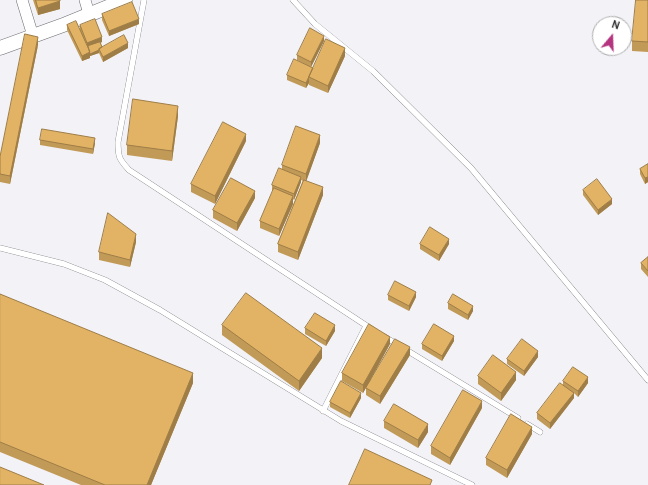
<!DOCTYPE html>
<style>
body{margin:0}
#map{position:relative;width:648px;height:485px;overflow:hidden;background:#f2f2f7;font-family:Overpass,sans-serif}
canvas{display:block}
.north{position:absolute;left:592px;top:16px;width:40px;height:40px;box-sizing:border-box;background:#fff;border:1px solid #adadae;border-radius:50%;rotate:19deg;font-size:11px;font-weight:700;line-height:16px;text-align:center;color:#333335}
.north::after{content:'';display:block;margin:auto;width:14px;height:18px;background:#b4347f;clip-path:polygon(50% 0,100% 100%,50% 72%,0 100%)}
</style>
<div id="map">
<canvas width="648" height="485"></canvas>
<div class="north">N</div>
</div>
<script>
const g = document.querySelector('canvas').getContext('2d');
g.lineJoin = 'round';
function stroke(path, color, width, dash) {
  g.strokeStyle = color;
  g.lineWidth = width;
  g.lineCap = dash ? 'butt' : 'round';
  g.setLineDash(dash || []);
  g.stroke(path);
}
function fill(path, color) {
  g.fillStyle = color;
  g.fill(path, 'evenodd');
}
const service = new Path2D(`
 M144,0L118,142C118,157 119,159 129,170L373,330
 M293,0L315,24L373,71L471,168L648,380
 M0,248L64,264L105,280L160,310L341,421L472,485
 M385,337L518,418
 M323,411L366,326
 M527,424L540,432`);
const minor = new Path2D(`
 M22,0L33,36
 M85,0L89,14`);
const tertiary = new Path2D(`
 M0,48L66,24L125,0`);
const wall = new Path2D(`
 M33,0H60V9L38,15Z
 M648,0V52L632,51V41Z
 M102,14L139,24L109,36L102,20Z
 M67,25L80,30V25L102,42L100,43L102,47L128,48L103,62L99,53L90,56V58L82,61L67,30Z
 M324,41L311,67L313,68L345,56L328,93L309,85V83L306,88L287,80V75L310,67L297,60V55Z
 M38,45L10,184L0,182V157Z
 M178,116L172,161L127,155V145Z
 M40,140L95,143L93,154L40,145Z
 M246,141L215,204L191,192V184Z
 M320,143L306,181L323,195L298,260L278,252V244L303,181L301,180V182L294,200L293,199V204L279,236L260,228V221L273,191L272,190V185L282,169V165Z
 M648,164V182L645,184L640,174V169Z
 M583,190L612,204L598,215L583,195Z
 M255,198L237,231L213,218V210Z
 M136,242L130,267L99,260V252Z
 M420,244H449L439,261L420,249Z
 M648,257V277L641,269V263Z
 M0,294L193,383L151,485H81L0,452Z
 M388,295L416,297L409,311L388,300Z
 M448,303L473,311L468,320L448,309Z
 M222,325L322,358L299,391L222,335Z
 M305,328L335,331L326,346L305,334Z
 M454,341L442,361L422,349V344Z
 M390,344L371,379L410,355L380,404L366,395V388L363,393L342,381V373Z
 M538,357L524,376L507,364V359Z
 M478,376L516,380L501,401L478,384Z
 M563,381L588,383L578,397L574,393V398L550,429L537,419V413L563,385Z
 M361,398L350,418L330,407V402Z
 M482,408L450,465L431,454V446Z
 M384,421L428,432L418,448L384,428Z
 M532,434L507,478L486,465V458Z`);
const shadedWall = new Path2D(`
 M60,1V9L38,15V8Z
 M139,19V24L109,36V31Z
 M324,36V41L311,67V62Z
 M38,37V45L10,184V176Z
 M102,37V42L87,48V43Z
 M128,43V48L103,62V57Z
 M345,48V56L328,93V86Z
 M99,50V53L90,56V54Z
 M90,52V58L82,61V56Z
 M309,77V83L306,88V83Z
 M178,106V116L172,161V151Z
 M246,134V141L215,204V196Z
 M320,135V143L306,182V174Z
 M95,138V143L93,154V149Z
 M301,177V182L294,200V194Z
 M648,177V182L645,184V178Z
 M323,187V195L298,260V252Z
 M255,191V198L237,231V223Z
 M293,196V204L279,236V229Z
 M612,199V204L598,215V210Z
 M136,234V242L130,267V260Z
 M449,239V244L439,261V255Z
 M416,292V297L409,311V306Z
 M473,306V311L468,320V315Z
 M335,325V331L326,346V341Z
 M454,336V341L442,361V356Z
 M390,337V344L363,393V385Z
 M410,347V355L380,404V396Z
 M322,348V358L299,391V381Z
 M538,351V357L524,376V371Z
 M516,372V380L501,401V393Z
 M193,373V383L151,485H147Z
 M588,377V383L578,397V391Z
 M361,393V398L350,418V413Z
 M574,393V398L550,429V423Z
 M482,401V408L450,465V458Z
 M428,424V432L418,448V440Z
 M532,427V434L507,478V470Z`);
const building = new Path2D(`
 M36,0H60V1L38,8Z
 M636,0H648V42L632,41Z
 M132,2L139,19L109,31L102,14Z
 M95,19L102,37L87,43L80,25Z
 M76,21L90,52L82,56L67,25Z
 M310,28L324,36L311,62L297,55Z
 M25,34L38,37L10,176L0,174V157Z
 M124,35L128,43L103,57L99,49Z
 M326,39L345,48L328,86L309,77Z
 M100,42L102,47L99,49V50L90,54L88,46Z
 M294,59L313,68L306,83L287,75Z
 M133,99L178,106L172,151L127,145Z
 M223,122L246,134L215,196L191,184Z
 M296,126L320,135L306,174L282,165Z
 M42,129L95,138L93,149L40,140Z
 M648,164V177L645,178L640,169Z
 M279,168L301,177L294,194L272,185Z
 M231,178L255,191L237,223L213,210Z
 M597,179L612,199L598,210L583,190Z
 M304,180L323,187L298,252L278,244Z
 M274,188L293,196L279,229L260,221Z
 M108,213L136,234L130,260L99,252Z
 M430,227L449,239L439,255L420,244Z
 M648,257V271L641,263Z
 M395,281L416,292L409,306L388,295Z
 M246,293L322,348L299,381L222,325Z
 M0,294L193,373L147,485H105L0,442Z
 M453,294L473,306L468,315L448,303Z
 M315,313L335,325L326,341L305,328Z
 M369,324L390,337L363,385L342,373Z
 M434,324L454,336L442,356L422,344Z
 M395,339L410,347L380,396L366,388Z
 M522,339L538,351L524,371L507,359Z
 M493,355L516,372L501,393L478,376Z
 M573,367L588,377L578,391L563,381Z
 M341,381L361,393L350,413L330,402Z
 M560,383L574,393L550,423L537,413Z
 M463,390L482,401L450,458L431,446Z
 M394,404L428,424L418,440L384,421Z
 M511,414L532,427L507,470L486,458Z
 M365,449L432,480L430,485H349Z
 M0,467L44,485H0Z`);
stroke(service, '#6c6b70', 6);
stroke(minor, '#6c6b70', 12);
stroke(tertiary, '#6c6b70', 15);
stroke(service, '#fff', 5.5);
stroke(minor, '#fff', 11);
stroke(tertiary, '#fff', 14);
fill(wall, '#c29a57');
fill(shadedWall, '#9e7d47');
fill(building, '#e2b365');
stroke(building, '#9e7d47', 1);
</script>
